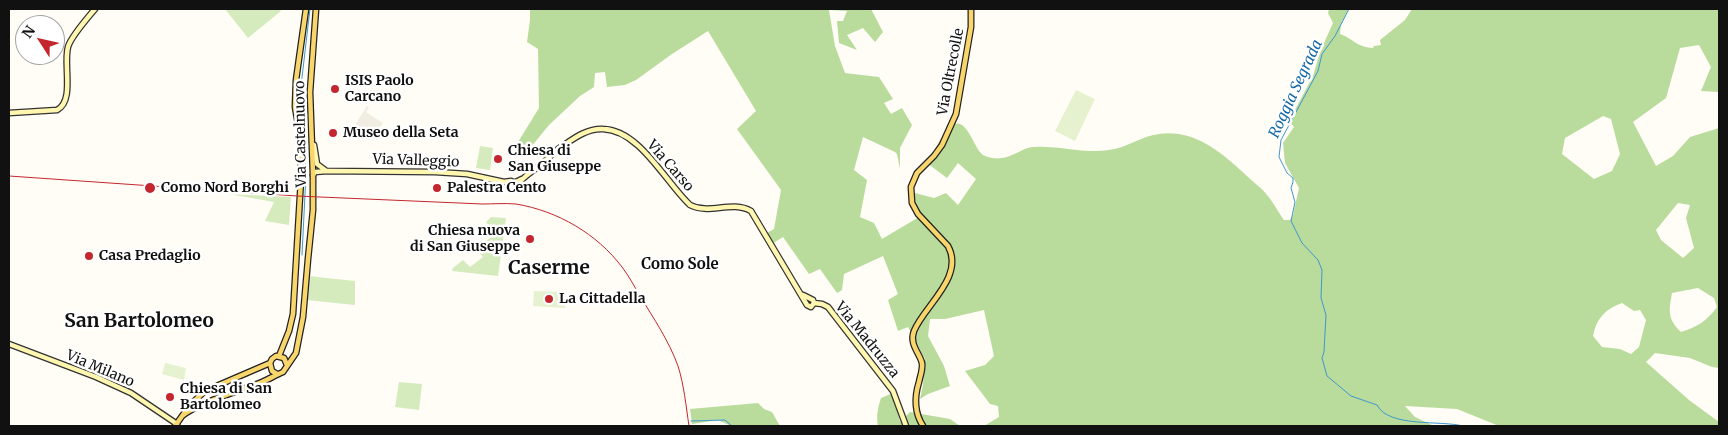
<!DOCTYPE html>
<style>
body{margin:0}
#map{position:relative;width:1728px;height:435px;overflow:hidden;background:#fffdf5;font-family:Merriweather,serif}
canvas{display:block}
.frame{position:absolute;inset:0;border:10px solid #111;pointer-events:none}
.north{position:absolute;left:15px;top:15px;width:50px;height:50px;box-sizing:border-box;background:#fff;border:1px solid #a0a0a0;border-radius:50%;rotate:305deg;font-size:14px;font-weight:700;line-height:20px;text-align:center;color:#111}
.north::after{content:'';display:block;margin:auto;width:18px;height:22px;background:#c4262e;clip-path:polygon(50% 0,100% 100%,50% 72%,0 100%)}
</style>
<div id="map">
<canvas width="1728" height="435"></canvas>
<div class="frame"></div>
<div class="north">N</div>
</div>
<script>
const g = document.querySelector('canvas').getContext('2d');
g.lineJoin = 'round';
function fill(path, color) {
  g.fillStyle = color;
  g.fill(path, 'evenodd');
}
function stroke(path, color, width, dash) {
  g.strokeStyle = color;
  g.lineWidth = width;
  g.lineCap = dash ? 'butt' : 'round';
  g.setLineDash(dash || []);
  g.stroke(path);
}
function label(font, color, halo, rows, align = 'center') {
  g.font = font + ' Merriweather,serif';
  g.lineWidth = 5;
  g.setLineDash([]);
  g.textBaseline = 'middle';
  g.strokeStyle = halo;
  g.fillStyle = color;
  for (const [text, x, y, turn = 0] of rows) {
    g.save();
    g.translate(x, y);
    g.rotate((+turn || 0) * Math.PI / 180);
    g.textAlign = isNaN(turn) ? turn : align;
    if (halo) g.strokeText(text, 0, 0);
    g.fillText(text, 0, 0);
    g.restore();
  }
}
const green = new Path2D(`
 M225,9H279L281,11L248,38Z
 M480,146L493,148L490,170L476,168Z
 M229,194L291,197L289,225L265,221L274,202Z
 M491,217L506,218L498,276L452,271L453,268L463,260L470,267L483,257L476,249L495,234L486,222Z
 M308,276L355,281V305L306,300Z
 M399,382L422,384L419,410L395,407Z`);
const forest = new Path2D(`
 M530,9H871L883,32L875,42L863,28L847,35L857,50L839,43L837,21H843L847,11L829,10L835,46L845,73L879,77L893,99L884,103L891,114L902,108L912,125L900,148V169L897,154L895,152L863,137L854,170L867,180L860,217L874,223L882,239L919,217L913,208L911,192L934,198L946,193L958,205L976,179L958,163L947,178L927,163L947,128C967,111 972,147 983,155C989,158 996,159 1002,158C1013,157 1024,147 1033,147C1058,145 1084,154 1109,150C1127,148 1141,136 1159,134C1196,129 1223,154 1248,177C1254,183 1262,188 1267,195C1274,203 1278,212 1284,220H1290L1293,215L1299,188L1285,163L1283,143L1294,127L1289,121L1313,76L1320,52L1333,23L1328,13L1329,9H1349L1341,24L1340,34C1354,39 1356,47 1373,48L1374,46L1381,45L1380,40L1405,20L1412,9H1719V92L1701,91L1711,67L1699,45L1680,48L1666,98L1633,122L1656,166L1673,156L1690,137L1719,128V368L1712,367L1690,358L1655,353L1646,362L1689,400L1719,422V426H1499L1457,409L1405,406L1415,417L1434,426H984L999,417L998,406L990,404L965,371L985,365L994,356L984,310L945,319H930L928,336L944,366L950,386L928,394L920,399L923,385L925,359L908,327L898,331L888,300L898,294L883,256L844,274L842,290L837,293L820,269L809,274L783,237L772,244L767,233L774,229L781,190L737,129L756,111L708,31L672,54L636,80L625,85L607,87L605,72L595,73L594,87L580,96L549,125L531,147L523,150L515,147L539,108L538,49L527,42L530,20ZM1603,116L1611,119L1620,154L1612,171L1594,179L1562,154L1565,138ZM1678,203L1690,205L1686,218L1694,248L1683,258L1661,240L1656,230ZM1698,288L1714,298L1717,307C1707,321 1697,327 1681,332C1667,319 1669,310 1672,293ZM1622,303L1634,311L1640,310L1646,320L1639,347L1631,354L1620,349L1602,347L1593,336C1596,319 1605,309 1622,303Z
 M893,393L900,422L910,412L950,419L960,426H878C876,416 878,407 881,398Z
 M758,403L764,409L772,412L780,426H731L718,420L692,424L690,409Z`);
const pitch = new Path2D(`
 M1076,90L1095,99L1075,141L1055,131Z
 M534,291L566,292L565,308L533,306Z
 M165,363L186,368L184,380L162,374Z`);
const plaza = new Path2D(`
 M367,106L369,107L366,112L383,123L373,138L357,128L353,133L351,131Z`);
const stream = new Path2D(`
 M1349,9L1335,36L1322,54L1318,71L1281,140L1279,157L1287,173L1293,178V182L1291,188L1295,202L1291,221L1302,243L1318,260L1322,270L1321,298L1326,315L1324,352L1322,358L1327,376L1351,396L1377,405C1389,428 1441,420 1463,426
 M302,255L306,174L301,86L310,9
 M691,421L725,420L732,426`);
const secondary = new Path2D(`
 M9,113L57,110C75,101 63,64 68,47C70,39 89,16 95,9
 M314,145L317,164L325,170
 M313,175L315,172L327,171L435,172L467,174L504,182L511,181
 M522,179L516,182H512L510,186L512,188H515C520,179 530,173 538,167C546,161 552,153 561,147C573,139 587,128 603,129C640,130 666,183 690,205C709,215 732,200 751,211L807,305L811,307L814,303
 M803,295L813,300L814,303
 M814,303L822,304L828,307L893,391L906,426
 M9,344L96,377L131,393L177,424`);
const primary = new Path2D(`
 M279,356L289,331L293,314L301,179L300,136L295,107L296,80L306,9
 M270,363L272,371L277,374
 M182,416C199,402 240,391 262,382C269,379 276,375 283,372L296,353L303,317L308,259L313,210V175L310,92L316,9
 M175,426L190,405L205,391L270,363L272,359L276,356L284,358L287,365
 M923,426C914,412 914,398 919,382C920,376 923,370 922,363C919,352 909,344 914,331C924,306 965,277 948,246L918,214L912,203L911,187L917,173L934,156L942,145L956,114L971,27V9`);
const rail = new Path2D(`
 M9,176L297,196L482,204C493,204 505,203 516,204C558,211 597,234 622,267C629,276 634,286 640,296C654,319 669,341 678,366C684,385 686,406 689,426`);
const markers = [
 [335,89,5,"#c4262e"],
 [333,133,5,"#c4262e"],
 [498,159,5,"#c4262e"],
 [150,188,6,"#c4262e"],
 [437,188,5,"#c4262e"],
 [530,239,5,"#c4262e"],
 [89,256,5,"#c4262e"],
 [549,299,5,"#c4262e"],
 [170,397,5,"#c4262e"]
];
const streetNames = [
 ["Via Oltrecolle",951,72,-79],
 ["Via Castelnuovo",301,134,-91],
 ["Via Valleggio",416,161,2],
 ["Via Carso",670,166,49],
 ["Via Madruzza",867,340,51],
 ["Via Milano",100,369,23]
];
const poiNames = [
 ["ISIS Paolo",345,81],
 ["Carcano",345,97],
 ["Museo della Seta",343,133],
 ["Chiesa di",508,151],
 ["San Giuseppe",508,167],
 ["Como Nord Borghi",161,188],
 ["Palestra Cento",447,188],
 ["Chiesa nuova",520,231,"right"],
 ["di San Giuseppe",520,247,"right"],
 ["Casa Predaglio",99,256],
 ["La Cittadella",559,299],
 ["Chiesa di San",180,389],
 ["Bartolomeo",180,405]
];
const waterNames = [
 ["Roggia Segrada",1296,89,-65]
];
const neighbourhoodNames = [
 ["Como Sole",680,265]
];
const districtNames = [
 ["Caserme",549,269],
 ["San Bartolomeo",139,322]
];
fill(green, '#d5ebbd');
fill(forest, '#b9dc9c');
fill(pitch, '#e6f2cf');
fill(plaza, '#f1ede2');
stroke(stream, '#3f96cf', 1);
stroke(secondary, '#333', 7);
stroke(primary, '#222', 7);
stroke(secondary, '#fff6b0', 4.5);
stroke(primary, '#f9d66b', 4.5);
stroke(rail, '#c4262e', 1);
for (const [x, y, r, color] of markers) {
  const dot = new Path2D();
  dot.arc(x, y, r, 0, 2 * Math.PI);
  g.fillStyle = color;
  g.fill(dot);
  stroke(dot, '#fff', 2);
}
label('14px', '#111', '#fff', streetNames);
label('bold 14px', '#111', '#fff', poiNames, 'left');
label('italic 15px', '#1768a6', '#fff', waterNames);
label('bold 15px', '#111', '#fff', neighbourhoodNames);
label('bold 19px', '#111', '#fff', districtNames);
</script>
